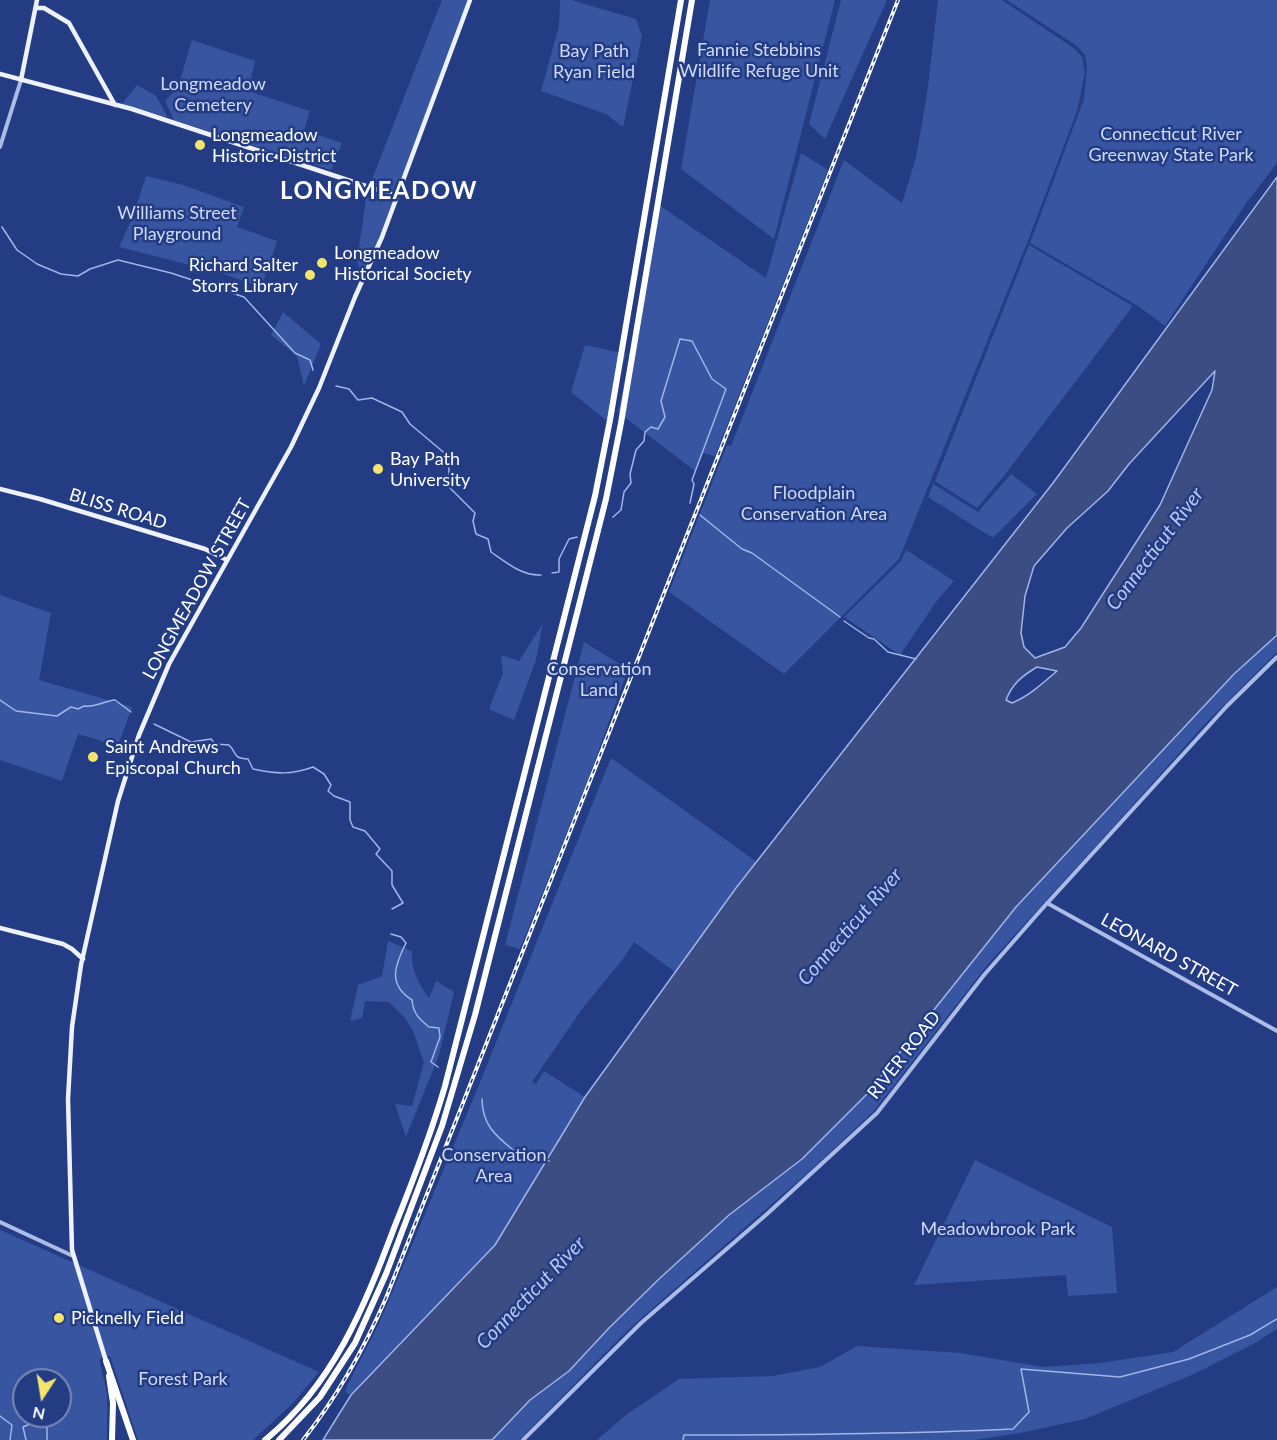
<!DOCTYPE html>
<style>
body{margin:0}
#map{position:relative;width:1277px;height:1440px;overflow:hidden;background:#233c84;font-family:Lato,sans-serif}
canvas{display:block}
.north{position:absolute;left:12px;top:1368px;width:60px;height:60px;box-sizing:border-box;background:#233c84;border:2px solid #7b8ab5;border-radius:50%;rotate:192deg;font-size:16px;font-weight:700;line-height:24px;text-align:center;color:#fff}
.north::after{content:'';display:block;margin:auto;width:21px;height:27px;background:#f3e46e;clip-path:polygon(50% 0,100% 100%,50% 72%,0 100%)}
</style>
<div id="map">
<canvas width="1277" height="1440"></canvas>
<div class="north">N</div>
</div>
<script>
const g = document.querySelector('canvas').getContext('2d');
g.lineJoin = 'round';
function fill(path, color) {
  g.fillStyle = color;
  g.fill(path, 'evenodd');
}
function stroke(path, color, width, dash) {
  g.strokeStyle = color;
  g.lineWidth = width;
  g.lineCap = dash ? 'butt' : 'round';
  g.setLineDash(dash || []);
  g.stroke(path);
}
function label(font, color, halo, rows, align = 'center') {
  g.font = font + ' Lato,sans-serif';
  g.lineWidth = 5;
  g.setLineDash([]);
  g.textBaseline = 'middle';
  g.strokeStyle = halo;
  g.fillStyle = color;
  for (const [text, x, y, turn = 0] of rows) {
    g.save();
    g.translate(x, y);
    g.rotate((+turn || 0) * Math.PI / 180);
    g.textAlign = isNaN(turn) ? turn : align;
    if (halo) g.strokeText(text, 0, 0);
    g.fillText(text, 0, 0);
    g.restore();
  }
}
const green = new Path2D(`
 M442,0H470L366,272L359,268L357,261L367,192Z
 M560,0H571L636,19L642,36L623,127L606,114L541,91L559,26Z
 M710,0H835L774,239L681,169Z
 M841,0H887L825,139L809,124Z
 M938,0H1002L1075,49L1082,57L1085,73L1077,111L1029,238L899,559L784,674L669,592L727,445L731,446L844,160L902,203L916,158L928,87Z
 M1007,0H1277V163L1247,202L1165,326L1138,306L1030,243L1084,99L1087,67L1085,55L1077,46Z
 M192,40L255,61L248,91L310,111L304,130L342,143L331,170L174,120L165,101L178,87Z
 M137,85L156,96L167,116L166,117L122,104Z
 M801,153L828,170L715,456L703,453L695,471L618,412L633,341L656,203L766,278Z
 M146,176L183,185L244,207L237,227L277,241L268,270L260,287L221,273L119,247L132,219Z
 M1029,245L1133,306L1003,477L977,508L935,481Z
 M283,312L321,344L304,386L297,356L271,335Z
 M585,345L626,354L607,421L571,392Z
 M1011,474L1037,494L993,538L928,497L933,484L978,512Z
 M906,550L954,581L936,602L900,655L844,617L901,561Z
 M0,595L51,613L39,680L132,707L118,746L78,734L62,781L0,760Z
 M543,623L536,660L514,720L489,709L503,673L501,655L519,661Z
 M1277,635V652L1204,725L1116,824L989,963L873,1112L812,1169L629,1329L519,1440H492L530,1400L569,1371L609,1328L658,1280L729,1215L802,1159L866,1095L1016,907L1234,674Z
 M584,642L628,669L588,780L520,949L505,945Z
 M611,758L757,862L675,972L634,942L623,959L582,1009L532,1082L536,1084L544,1071L585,1097L495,1245L351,1395L345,1392L347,1386L378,1326L474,1097Z
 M388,941L412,951C410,969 419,984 429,998L436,981L454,992L439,1055L406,1137L395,1104L412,1106L424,1062L413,1031L405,1018L389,1002L365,1001L362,1018L350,1021L358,985L382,976Z
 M975,1160L1112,1227L1117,1293L1068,1296L1066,1275L914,1285Z
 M0,1230L319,1372L293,1403L253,1440H138L110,1356L99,1359L107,1393V1440H0ZM24,1380H60V1416H24Z
 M1277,1287V1329L1255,1343L1194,1374L1085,1419L1020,1433L974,1440H597L626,1415L679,1379L773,1376L820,1367L857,1346L960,1353L1043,1367L1100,1363L1173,1352Z`);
const water = new Path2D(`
 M1277,177V635L1234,674L1016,907L866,1095L802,1159L729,1215L658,1280L609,1328L569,1371L530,1400L492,1440H323L351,1395L495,1245L585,1097L736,888L1053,483ZM1215,371L1212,390L1160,505L1081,628L1065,647L1035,658L1024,647L1021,633L1025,596L1034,566L1067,528L1108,491L1129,464ZM1037,667L1057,671C1043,683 1029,696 1012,703L1006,700C1012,684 1022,676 1037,667Z`);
const stream = new Path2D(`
 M2,227L17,250L37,264L61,274L78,276L90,269L118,260L171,273L244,297L295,353L310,360L313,370
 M336,386L349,389L358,400L372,398L402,412L410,424L448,456L450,488L475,513L473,521L476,534L488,539L491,552C507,563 522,576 541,575
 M700,515L742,549L752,553L840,617
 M613,517L621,510L624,492L631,483L630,474L636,450L644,441L645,432L651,427L658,429L665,417L661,401L680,339L692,341L712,379L726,389L692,480L694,484L690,503
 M552,573L559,572V559L569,539L577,537
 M844,621L869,638L874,639L888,652L916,659
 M0,700L16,711L57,716L71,707L78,709L84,706C94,708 104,701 115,700L131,712
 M154,724L191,742L211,739L215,744L229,745C238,754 232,758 248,759L253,769C277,774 291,775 313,767L324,774L331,785L328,791L334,796L350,802V820L353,827L365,831L380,849L376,854L392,871V885L403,903L392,909
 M391,934L401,937L406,943C395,965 387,984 412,1000C413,1013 419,1019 429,1027L439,1028L440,1037L431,1062L438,1067
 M482,1099C482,1132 505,1141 527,1162L540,1159L549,1161
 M0,1416L12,1425L10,1440
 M26,1440L23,1427L35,1422H42L47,1428V1440
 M683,1440L684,1435C794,1435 903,1434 1013,1429L1029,1412L1021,1369L1120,1377L1189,1359L1250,1335L1277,1319`);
const minor = new Path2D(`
 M0,147L21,80
 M1047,903L1277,1031
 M0,1222L73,1256
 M523,1440L641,1323L767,1214L877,1113L984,975L1041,910L1227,706L1277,657`);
const major = new Path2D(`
 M36,8H44L69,23L115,105
 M0,74L132,109L396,196
 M21,80L37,0
 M0,489L40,499L205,549L227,560
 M0,928L63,944L72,949L83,959
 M106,1361L72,1250L68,1099L72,1027L81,965L118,801L139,735L169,664L291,447L319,388L355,297L382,237L470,0`);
const highway = new Path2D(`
 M106,1361L133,1440
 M109,1376L113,1403L112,1440
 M265,1440C333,1385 364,1308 394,1228C413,1181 431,1134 445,1086L595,496L610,420L681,0
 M279,1440L320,1397L355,1343L386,1274L442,1126L475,1015L606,499L621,423L692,0`);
const rail = new Path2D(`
 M303,1440C337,1397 364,1349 386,1298L898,0`);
const markers = [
 [200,145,6,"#f3e46e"],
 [322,263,6,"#f3e46e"],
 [310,275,6,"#f3e46e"],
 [378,469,6,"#f3e46e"],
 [93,757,6,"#f3e46e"],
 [59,1318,6,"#f3e46e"]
];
const parkNames = [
 ["Fannie Stebbins",759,50],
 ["Wildlife Refuge Unit",759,71],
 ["Bay Path",594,51],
 ["Ryan Field",594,72],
 ["Longmeadow",213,84],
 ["Cemetery",213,105],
 ["Connecticut River",1171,134],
 ["Greenway State Park",1171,155],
 ["Williams Street",177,213],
 ["Playground",177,234],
 ["Floodplain",814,493],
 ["Conservation Area",814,514],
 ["Conservation",599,669],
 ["Land",599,690],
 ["Conservation",494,1155],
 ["Area",494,1176],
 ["Meadowbrook Park",998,1229],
 ["Forest Park",183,1379]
];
const poiNames = [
 ["Longmeadow",212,135],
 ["Historic District",212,156],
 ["Longmeadow",334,253],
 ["Historical Society",334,274],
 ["Richard Salter",298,265,"right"],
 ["Storrs Library",298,286,"right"],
 ["Bay Path",390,459],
 ["University",390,480],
 ["Saint Andrews",105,747],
 ["Episcopal Church",105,768],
 ["Picknelly Field",71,1318]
];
const streetNames = [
 ["BLISS ROAD",118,509,17],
 ["LONGMEADOW STREET",197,589,-61],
 ["LEONARD STREET",1169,955,29],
 ["RIVER ROAD",904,1055,-52]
];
const waterNames = [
 ["Connecticut River",1155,549,-53],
 ["Connecticut River",850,927,-49],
 ["Connecticut River",531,1293,-46]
];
const districtNames = [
 ["LONGMEADOW",379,191]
];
fill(green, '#3755a1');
fill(water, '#3b4d83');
stroke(water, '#a0b5e9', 1.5);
stroke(stream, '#a0b5e9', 1.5);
stroke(minor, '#acbce8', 4);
stroke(major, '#eef1fe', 4.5);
stroke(highway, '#fff', 6);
stroke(rail, '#fff', 4);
stroke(rail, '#233c84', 1.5, [4.5]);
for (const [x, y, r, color] of markers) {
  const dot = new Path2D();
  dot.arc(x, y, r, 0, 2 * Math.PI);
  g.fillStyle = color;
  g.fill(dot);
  stroke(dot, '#233c84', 2);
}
label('18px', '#cfdaf6', '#233c84', parkNames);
label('18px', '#fff', '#233c84', poiNames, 'left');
label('18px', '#fff', '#233c84', streetNames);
label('italic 20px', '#b7c7f0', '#233c84', waterNames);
g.letterSpacing = '1.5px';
label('bold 24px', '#fff', '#233c84', districtNames);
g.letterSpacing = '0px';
</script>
